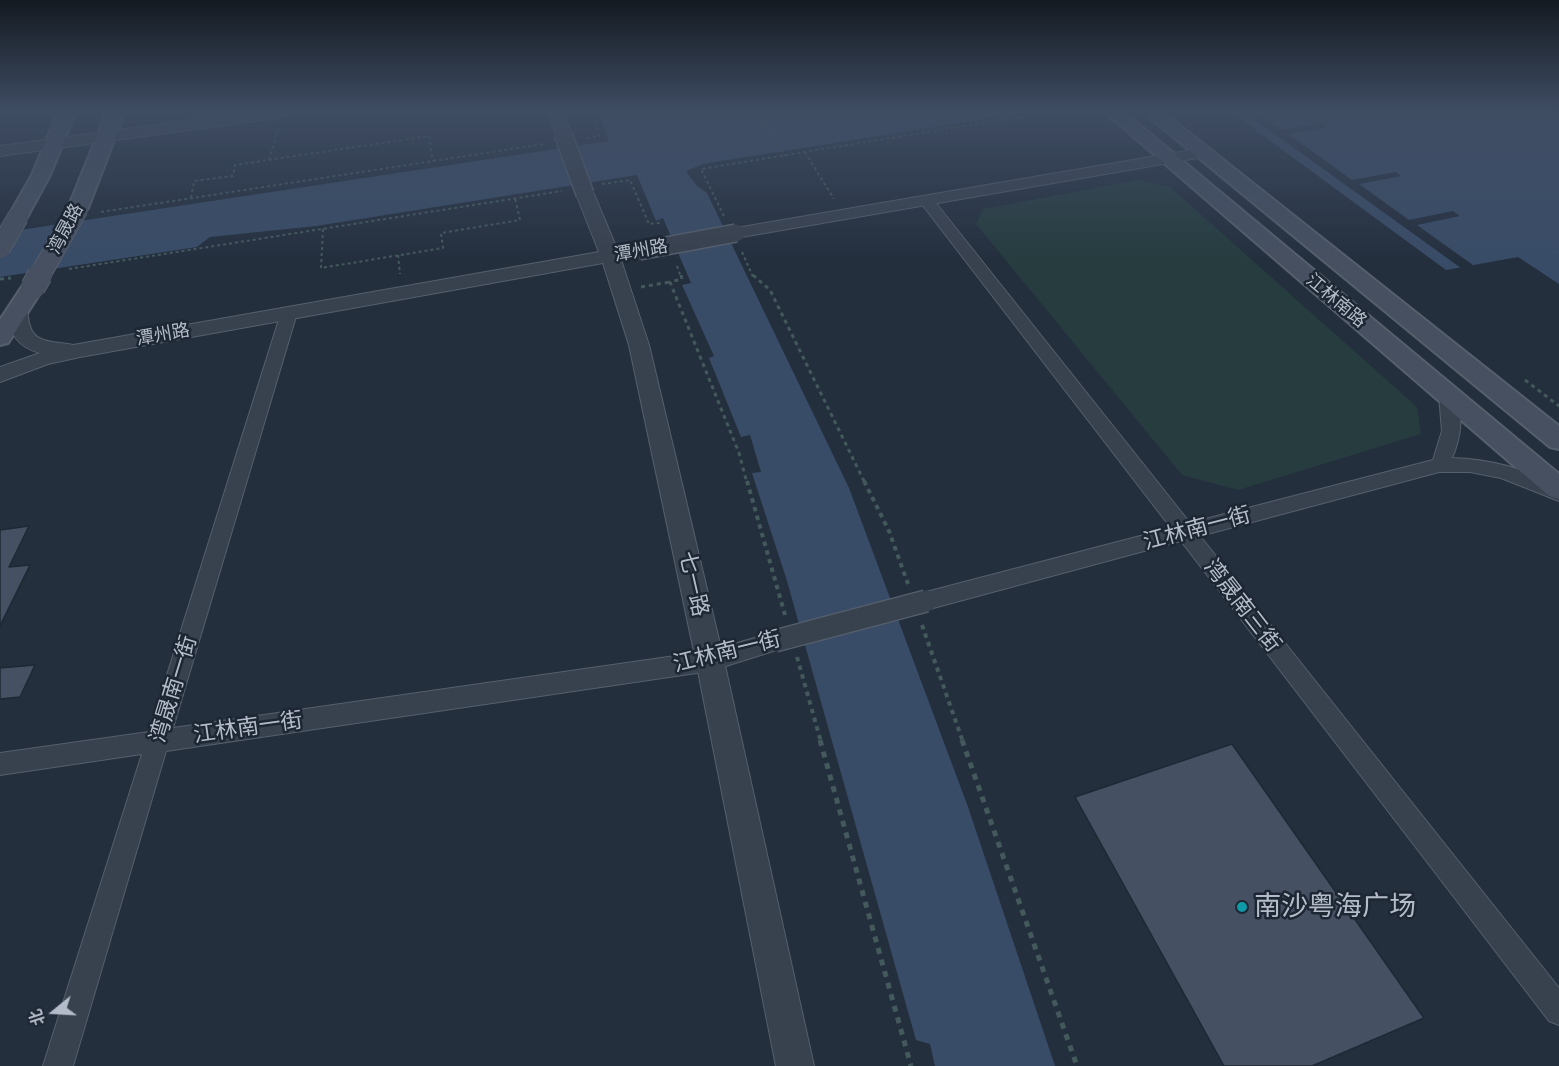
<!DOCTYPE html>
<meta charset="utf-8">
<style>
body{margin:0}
#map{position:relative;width:1559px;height:1066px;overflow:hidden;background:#242f3e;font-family:"PT Sans Narrow","Noto Sans SC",sans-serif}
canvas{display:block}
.north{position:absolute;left:24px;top:982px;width:60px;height:60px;-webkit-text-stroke:4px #1d2633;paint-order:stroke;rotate:252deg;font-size:16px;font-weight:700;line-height:24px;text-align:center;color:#b4bcc9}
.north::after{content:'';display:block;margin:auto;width:21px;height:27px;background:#b4bcc9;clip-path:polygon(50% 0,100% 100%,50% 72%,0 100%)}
</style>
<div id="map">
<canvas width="1559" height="1066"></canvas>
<div class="north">北</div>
</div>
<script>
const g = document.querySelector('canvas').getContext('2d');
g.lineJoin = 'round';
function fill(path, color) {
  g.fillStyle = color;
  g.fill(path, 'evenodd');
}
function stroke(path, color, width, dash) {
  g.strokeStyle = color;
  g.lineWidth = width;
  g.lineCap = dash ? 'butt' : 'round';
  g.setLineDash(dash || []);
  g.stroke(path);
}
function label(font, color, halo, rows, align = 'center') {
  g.font = font + ' "PT Sans Narrow","Noto Sans SC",sans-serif';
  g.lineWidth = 5;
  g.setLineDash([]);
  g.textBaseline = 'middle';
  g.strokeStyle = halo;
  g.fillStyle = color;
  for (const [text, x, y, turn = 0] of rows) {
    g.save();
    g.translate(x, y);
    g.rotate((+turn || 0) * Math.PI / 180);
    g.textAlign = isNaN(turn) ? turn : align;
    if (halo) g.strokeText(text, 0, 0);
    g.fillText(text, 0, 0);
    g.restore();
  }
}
const green = new Path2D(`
 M1139,180L1170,187L1417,407L1421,434L1238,490L1182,475L976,224L983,209Z`);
const water = new Path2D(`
 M639,112H735L740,119L800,112L802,115L820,112H1027L703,164L686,171L696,185L707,193L849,488L968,807L1055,1066H935L930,1044L916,1040L787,581L752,473L761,472L750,435L741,437L709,358L714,356L682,285L691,283L663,218L656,221L637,175L316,226L210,237L197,247L0,277V233L609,141L600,118Z
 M1231,112H1559V284L1518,257L1446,270Z`);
const pier = new Path2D(`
 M1261,116L1282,130L1322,123L1327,127L1288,134L1352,180L1396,172L1401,176L1359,184L1409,220L1453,211L1460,216L1417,225L1473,265L1461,268L1251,117Z`);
const building = new Path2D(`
 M29,526L9,567L30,565L0,626V530Z
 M35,665L20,697L0,699V668Z
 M1232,744L1424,1018L1312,1066H1224L1075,797Z`);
const pathFar3 = new Path2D(`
 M754,112L756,114L771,112
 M759,114L785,156
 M587,138L599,136L595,116L618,112
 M805,152L834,199
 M269,160L278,129
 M602,184L630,180L649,224L659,223L660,226
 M191,198L194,181L233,176L235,165L429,136L433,161
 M101,212L544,144
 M724,216L701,169L1050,112
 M323,229L321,268L443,248L441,233L520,220L515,198
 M742,252L753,277
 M398,255L400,274
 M677,266L681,277
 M69,269L562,191`);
const pathFar2 = new Path2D(`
 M681,275L682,279L670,282L739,453L747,483
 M753,275L770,290L865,483
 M0,279L11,278
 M641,287L670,282
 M1525,380L1559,406`);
const pathFar1 = new Path2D(`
 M747,481L785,615
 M864,481L889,531L908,584
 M922,625L963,742
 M797,657L821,742`);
const path = new Path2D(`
 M820,740L911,1066
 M962,740L1077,1066`);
const minor = new Path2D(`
 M926,196L931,197L1190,523L1433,460L1442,431L1439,395L1441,391H1453C1465,411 1461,438 1452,458C1489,459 1526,469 1559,486V501L1501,478L1470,472H1439L1200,536L1559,988V1025L1549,1021L1181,541L926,610L919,607L916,601L919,595L926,592L1171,528L921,203L919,200Z
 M289,308L297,313L173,728L710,651L775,632L783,634L786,641L783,648L710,671L166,751L73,1066H43L142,754L0,775V753L149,732L281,313Z`);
const tertiary = new Path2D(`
 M251,112H292L284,117L0,156V146Z
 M548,112H564L571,134L569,137H557Z
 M1203,148L1211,153L1209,156L736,238L730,237L727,233L730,229L736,228Z
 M585,189L591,190L594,194L617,249L639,245L646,247L648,251L646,255L621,260L649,345L724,661L814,1066H776L696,661L629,345L603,263L80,357L48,364L0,382V367L40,353C18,347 8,333 8,311L11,307L18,305L25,307C29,313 27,319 30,326C35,345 58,341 73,345L599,252L576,194L579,190Z`);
const secondary = new Path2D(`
 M58,112H76L50,175L25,221H11L8,217L32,175Z
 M107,112H125L88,208L85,212H71L68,208Z
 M1105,112H1124L1559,474V499L1549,496Z
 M1143,112H1163L1559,426V449L1550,447Z
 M33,280L41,282L44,287L8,343L0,345V320L25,282Z`);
const minorBridge = new Path2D(`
 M775,641L926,601`);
const tertiaryBridge = new Path2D(`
 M563,134L585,194
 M639,251L736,233`);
const secondaryBridgeFar1 = new Path2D(`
 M0,248L18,217
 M39,277L78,208`);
const secondaryBridge = new Path2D(`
 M33,287L40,275`);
const markers = [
 [1242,907,6,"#0f9aa8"]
];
const farStreetnames = [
 ["湾晟路",66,229,-62],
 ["潭州路",641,251,-10],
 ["江林南路",1336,301,40],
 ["潭州路",163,335,-10]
];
const streetNames = [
 ["江林南一街",1197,529,-15],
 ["七一路",693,584,77],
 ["湾晟南三街",1242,606,52],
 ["江林南一街",727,652,-14],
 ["湾晟南一街",174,689,-73],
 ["江林南一街",248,728,-8]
];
const nearPoinames = [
 ["南沙粤海广场",1254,907]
];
fill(green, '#263c3f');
fill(water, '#394c67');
fill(pier, '#242f3e');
fill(building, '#455162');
stroke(building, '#1f2835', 1.5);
stroke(minor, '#565f6c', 2);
stroke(tertiary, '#565f6c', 2);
stroke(secondary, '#565f6c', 4);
stroke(pathFar3, '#44595c', 2, [3, 3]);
stroke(pathFar2, '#44595c', 3, [4, 4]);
stroke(pathFar1, '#44595c', 4, [4.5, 4.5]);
stroke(path, '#44595c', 5, [6, 6]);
fill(minor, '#38414e');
fill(tertiary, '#38414e');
fill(secondary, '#465061');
stroke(minorBridge, '#565f6c', 24, []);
stroke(tertiaryBridge, '#565f6c', 20, []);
stroke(secondaryBridgeFar1, '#565f6c', 22, []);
stroke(secondaryBridge, '#565f6c', 26, []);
stroke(minorBridge, '#38414e', 21);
stroke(tertiaryBridge, '#38414e', 17);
stroke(secondaryBridgeFar1, '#465061', 20);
stroke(secondaryBridge, '#465061', 24);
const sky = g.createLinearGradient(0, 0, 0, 261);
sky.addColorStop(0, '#141a22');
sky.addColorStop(0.43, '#3f4d63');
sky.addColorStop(1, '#3f4d6300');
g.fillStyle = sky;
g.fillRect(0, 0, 1559, 261);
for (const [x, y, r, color] of markers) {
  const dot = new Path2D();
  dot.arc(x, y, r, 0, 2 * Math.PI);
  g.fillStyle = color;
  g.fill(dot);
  stroke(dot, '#1d2633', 2);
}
label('18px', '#b4bcc9', '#1d2633', farStreetnames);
label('22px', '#b4bcc9', '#1d2633', streetNames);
label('27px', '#b4bcc9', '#1d2633', nearPoinames, 'left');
</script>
